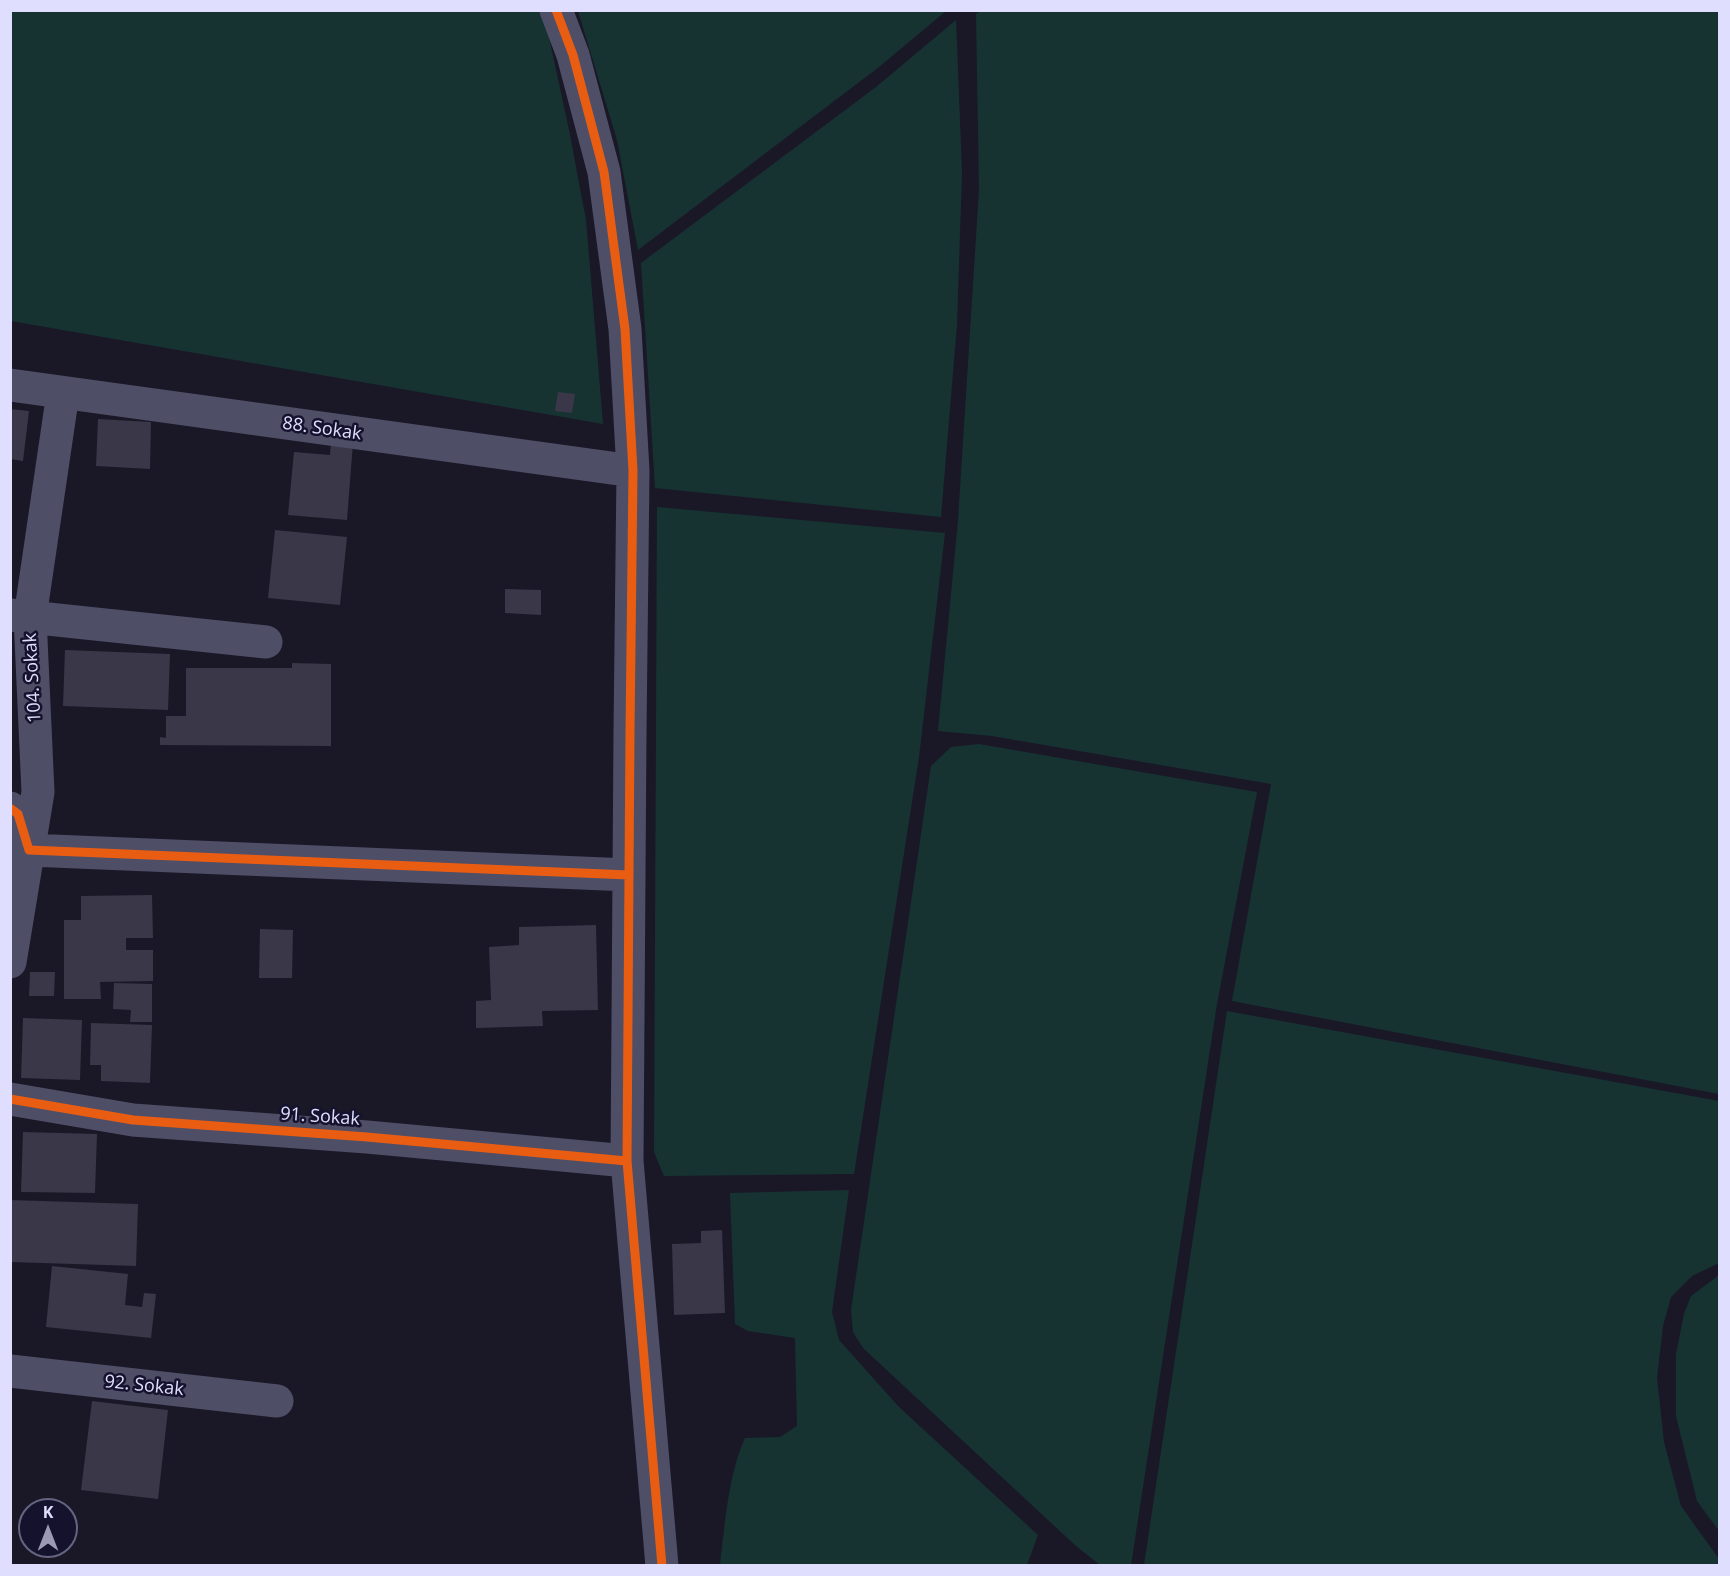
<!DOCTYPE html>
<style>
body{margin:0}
#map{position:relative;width:1730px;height:1576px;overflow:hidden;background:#1a1827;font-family:"Open Sans",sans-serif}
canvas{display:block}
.frame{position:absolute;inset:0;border:12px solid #e0deff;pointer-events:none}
.north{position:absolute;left:18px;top:1498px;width:60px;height:60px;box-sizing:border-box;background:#15122d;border:2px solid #666481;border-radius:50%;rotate:0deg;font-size:16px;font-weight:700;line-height:24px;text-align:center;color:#e0deff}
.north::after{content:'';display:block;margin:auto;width:21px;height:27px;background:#9b99b3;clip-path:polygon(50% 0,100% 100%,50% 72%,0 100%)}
</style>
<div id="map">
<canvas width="1730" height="1576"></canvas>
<div class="frame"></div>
<div class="north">K</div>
</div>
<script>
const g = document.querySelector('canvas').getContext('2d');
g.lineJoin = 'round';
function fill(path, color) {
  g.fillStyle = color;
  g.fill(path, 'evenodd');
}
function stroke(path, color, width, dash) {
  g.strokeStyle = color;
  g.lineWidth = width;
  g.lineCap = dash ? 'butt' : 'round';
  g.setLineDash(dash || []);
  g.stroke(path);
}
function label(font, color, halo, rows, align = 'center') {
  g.font = font + ' "Open Sans",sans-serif';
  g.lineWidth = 5;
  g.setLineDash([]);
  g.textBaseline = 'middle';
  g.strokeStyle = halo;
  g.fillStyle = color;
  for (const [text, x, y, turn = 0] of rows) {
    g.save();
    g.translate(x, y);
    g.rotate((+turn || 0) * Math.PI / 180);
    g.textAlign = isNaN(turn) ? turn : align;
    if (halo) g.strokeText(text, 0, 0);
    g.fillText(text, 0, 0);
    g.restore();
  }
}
const green = new Path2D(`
 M10,11H541L545,19L569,130L586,220L603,424L11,321Z
 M578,11V10L946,11L879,67L638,250L617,140Z
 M981,11H1719V1094L1232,1001L1271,784L992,736L938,731L958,520L979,190L976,14Z
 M956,20L962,173L957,324L941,517L655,488L641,263L876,87Z
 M657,507L945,533L919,757L854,1174L664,1176L654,1152Z
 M979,744L1257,792L1217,1004L1131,1565H1100L1076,1546L863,1348L853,1332L851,1310L931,766L951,747Z
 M1227,1011L1719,1101V1263L1692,1276L1671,1297L1663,1326L1657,1378L1664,1442L1681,1506L1719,1559V1565H1144Z
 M849,1190L832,1312L839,1340L899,1407L1038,1535L1027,1565H720C725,1524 728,1476 745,1438L780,1437L797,1426L795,1338L748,1331L735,1324L730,1193Z
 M1719,1275V1531L1697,1501L1676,1416V1354L1684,1314L1691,1296Z`);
const building = new Path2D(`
 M558,392L575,394L572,413L555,411Z
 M10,409L29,411L23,461L10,459Z
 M98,419L151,422L150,469L96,466Z
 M331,441L353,443L347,520L288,515L294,452L330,455Z
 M275,530L347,537L340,605L268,598Z
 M505,589L541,590V615L505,613Z
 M65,650L170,654L168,710L63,706Z
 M292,663L331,664V746L160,745V737L166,738V716H186V668H292Z
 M152,895L153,938H126V950H153V981L100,982L101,999H64V920H81V896Z
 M596,925L598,1010L542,1011L543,1026L476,1028V1001L491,1000L489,947L519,945V927Z
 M260,929L293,930L292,978H259Z
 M30,972H55L54,996H29Z
 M114,983L152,984V1022H130L131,1010L113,1009Z
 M23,1018L82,1020L80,1080L21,1078Z
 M91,1023L152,1025L150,1083L101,1081V1065H90Z
 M23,1132L97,1134L95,1193L21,1192Z
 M10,1200L138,1204L136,1266L10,1262Z
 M722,1230L725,1313L674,1315L672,1244L701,1243V1231Z
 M52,1266L128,1274L125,1305L142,1307L144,1293L156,1294L151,1338L46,1327Z
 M92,1401L168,1410L158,1499L81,1490Z`);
const minor = new Path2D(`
 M556,10L573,55L604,172L625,329L633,471L630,732L627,1161L662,1566
 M10,385L633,471
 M10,615L266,642
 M10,808L18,814L29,850L629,875
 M10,962L38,792L30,617L63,393
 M10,1099L133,1120L367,1137L627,1161
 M10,1371L277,1401`);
const cycleway = new Path2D(`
 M556,10L573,55L604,172L625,329L633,471L630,732L627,1161L662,1566
 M10,808L18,814L29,850L629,875
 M10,1099L133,1120L367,1137L627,1161`);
const streetNames = [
 ["88. Sokak",322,429,8],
 ["104. Sokak",33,678,-93],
 ["91. Sokak",320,1117,4],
 ["92. Sokak",144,1386,6]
];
fill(green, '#163332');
fill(building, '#393748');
stroke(minor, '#4e4e67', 33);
stroke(cycleway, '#e95d12', 9);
label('18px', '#e0deff', '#15122d', streetNames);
</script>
